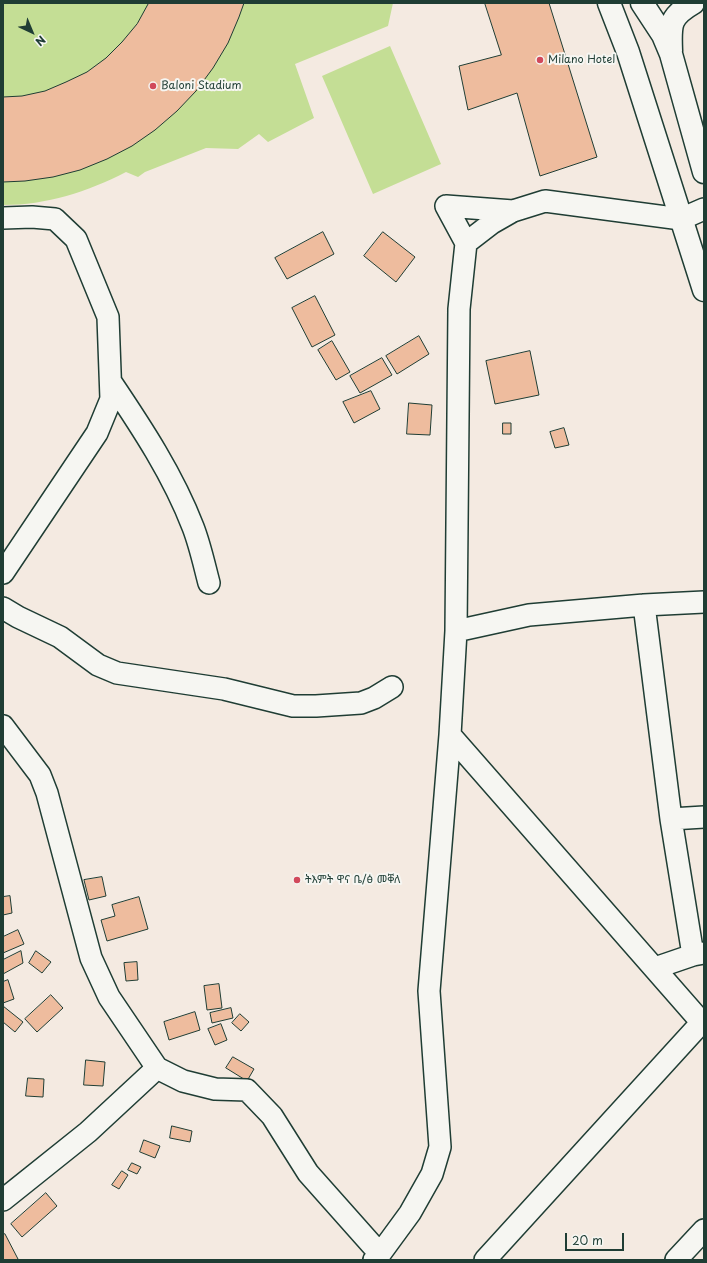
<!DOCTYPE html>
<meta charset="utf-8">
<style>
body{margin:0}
#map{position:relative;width:707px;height:1263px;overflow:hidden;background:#f4eae1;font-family:"Playpen Sans",sans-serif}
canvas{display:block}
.frame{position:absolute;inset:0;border:4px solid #1f3d34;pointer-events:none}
.north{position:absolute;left:12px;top:12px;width:40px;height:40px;-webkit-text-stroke:3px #f6f6f2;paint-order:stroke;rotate:136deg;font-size:11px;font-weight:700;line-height:16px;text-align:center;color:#1f3d34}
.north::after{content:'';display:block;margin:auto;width:14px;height:18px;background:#1f3d34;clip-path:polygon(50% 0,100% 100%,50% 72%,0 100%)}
.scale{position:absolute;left:565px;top:1233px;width:59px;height:18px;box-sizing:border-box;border:2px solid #1f3d34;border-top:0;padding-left:5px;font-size:12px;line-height:14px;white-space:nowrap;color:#1f3d34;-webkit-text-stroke:3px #f6f6f2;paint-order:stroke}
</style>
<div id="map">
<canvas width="707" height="1263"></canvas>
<div class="frame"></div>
<div class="north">N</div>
<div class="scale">20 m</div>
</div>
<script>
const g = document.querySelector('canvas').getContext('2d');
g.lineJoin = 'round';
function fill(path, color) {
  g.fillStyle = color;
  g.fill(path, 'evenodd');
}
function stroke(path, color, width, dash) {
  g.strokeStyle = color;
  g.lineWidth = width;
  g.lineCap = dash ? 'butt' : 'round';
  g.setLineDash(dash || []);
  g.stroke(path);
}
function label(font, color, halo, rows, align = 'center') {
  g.font = font + ' "Playpen Sans","Noto Sans Ethiopic",sans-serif';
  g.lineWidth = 4;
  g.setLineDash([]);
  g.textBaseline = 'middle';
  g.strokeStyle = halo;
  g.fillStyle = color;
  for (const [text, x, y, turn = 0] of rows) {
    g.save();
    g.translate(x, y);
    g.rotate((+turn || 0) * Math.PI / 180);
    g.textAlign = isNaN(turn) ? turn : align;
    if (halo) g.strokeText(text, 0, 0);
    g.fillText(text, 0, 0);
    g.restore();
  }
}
const green = new Path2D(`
 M3,3H393L388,26L295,64L314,118L268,142L259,134L238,149L206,148L145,172L138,177L126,172C87,192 47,205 3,205Z
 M390,46L441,164L373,194L322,76Z`);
const building = new Path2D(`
 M149,3H244L239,17L228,43L213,68L196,91L177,111L155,130L132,146L107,159L80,170L53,177L25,181L3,182V97L22,96L45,91L66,82L87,72L106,58L122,42L137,24Z
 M485,3H549L597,157L540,176L517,93L468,110L459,66L501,55Z
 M323,232L334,254L287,279L275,258Z
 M383,232L415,257L396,282L364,256Z
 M315,296L335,335L312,347L292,308Z
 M419,336L429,354L397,374L386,356Z
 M332,341L350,372L336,380L318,350Z
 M530,351L539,395L495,404L486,361Z
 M382,358L392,375L360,393L350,376Z
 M371,391L380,409L354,423L343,402Z
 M409,403L432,405L430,435L407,434Z
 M503,423H511V434H503Z
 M564,428L569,445L555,448L550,432Z
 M102,877L106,896L89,900L84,880Z
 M10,896L12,913L3,915V897Z
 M139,897L148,929L107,941L101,920L115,916L112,905Z
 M18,930L24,944L3,953V937Z
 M21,951L23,963L3,974V960Z
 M36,951L51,962L42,973L29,963Z
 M137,962L138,980L126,981L124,963Z
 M8,980L14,999L3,1003V982Z
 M219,984L222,1008L207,1010L204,986Z
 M51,995L63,1008L37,1032L25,1019Z
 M3,1006L23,1022L15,1032L3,1022Z
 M231,1008L233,1018L212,1023L210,1013Z
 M195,1012L200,1030L169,1040L164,1022Z
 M240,1014L249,1022L241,1031L232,1023Z
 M221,1024L227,1040L215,1045L208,1029Z
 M233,1057L254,1069L247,1081L226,1068Z
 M86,1060L105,1062L103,1086L84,1085Z
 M28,1078L44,1079L43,1097L26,1096Z
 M172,1126L192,1131L190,1142L170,1138Z
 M144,1140L160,1146L155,1158L140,1152Z
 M132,1163L141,1167L137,1174L128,1170Z
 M122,1171L128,1175L119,1189L112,1185Z
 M46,1193L57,1206L22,1237L11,1224Z
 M5,1234L18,1259L16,1260H3V1235Z`);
const minor = new Path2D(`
 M446,206L513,211
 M3,218L32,217L55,219L76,239L108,317L111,399L97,433L3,573
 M466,243L492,223L513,211L545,201L681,219L704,209
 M111,382C142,428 173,475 193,527C200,545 204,564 209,583
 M644,605L671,819L693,955
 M3,608L18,617L60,637L98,665L117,673L224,689L293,706H316L361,703L374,698L392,687
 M456,631L529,615L644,605L704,602
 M3,726L40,775L47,793L91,958L109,997L157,1068L183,1081L215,1089L247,1090L272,1116L308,1173L380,1254
 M450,735L704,1025
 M671,819L704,817
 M655,968L693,955L704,953
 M3,1200L88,1132L157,1068
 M374,1260L380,1254L410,1213L432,1174L440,1147L429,991L450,735L456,631L459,309L466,243L446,206
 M485,1260L702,1022
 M676,1260L704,1230`);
const major = new Path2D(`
 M609,3L628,52L704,290
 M642,3L663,35L671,54L704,172
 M671,51C670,25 669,17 693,3`);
const markers = [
 [540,60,4,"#d1495b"],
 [153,86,4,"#d1495b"],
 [297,880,4,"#d1495b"]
];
const poiNames = [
 ["Milano Hotel",548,60],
 ["Baloni Stadium",161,86],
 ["ትእምት ዋና ቤ/ፅ መቐለ",305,880]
];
fill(green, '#c4de95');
fill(building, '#eebc9e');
stroke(building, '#1f3d34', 1);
stroke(minor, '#1f3d34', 24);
stroke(major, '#1f3d34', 25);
stroke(minor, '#f6f6f2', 21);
stroke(major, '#f6f6f2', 22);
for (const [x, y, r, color] of markers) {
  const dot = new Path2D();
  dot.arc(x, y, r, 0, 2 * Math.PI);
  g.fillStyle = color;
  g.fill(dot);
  stroke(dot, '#f6f6f2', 1.5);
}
label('11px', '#1f3d34', '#f6f6f2', poiNames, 'left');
</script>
